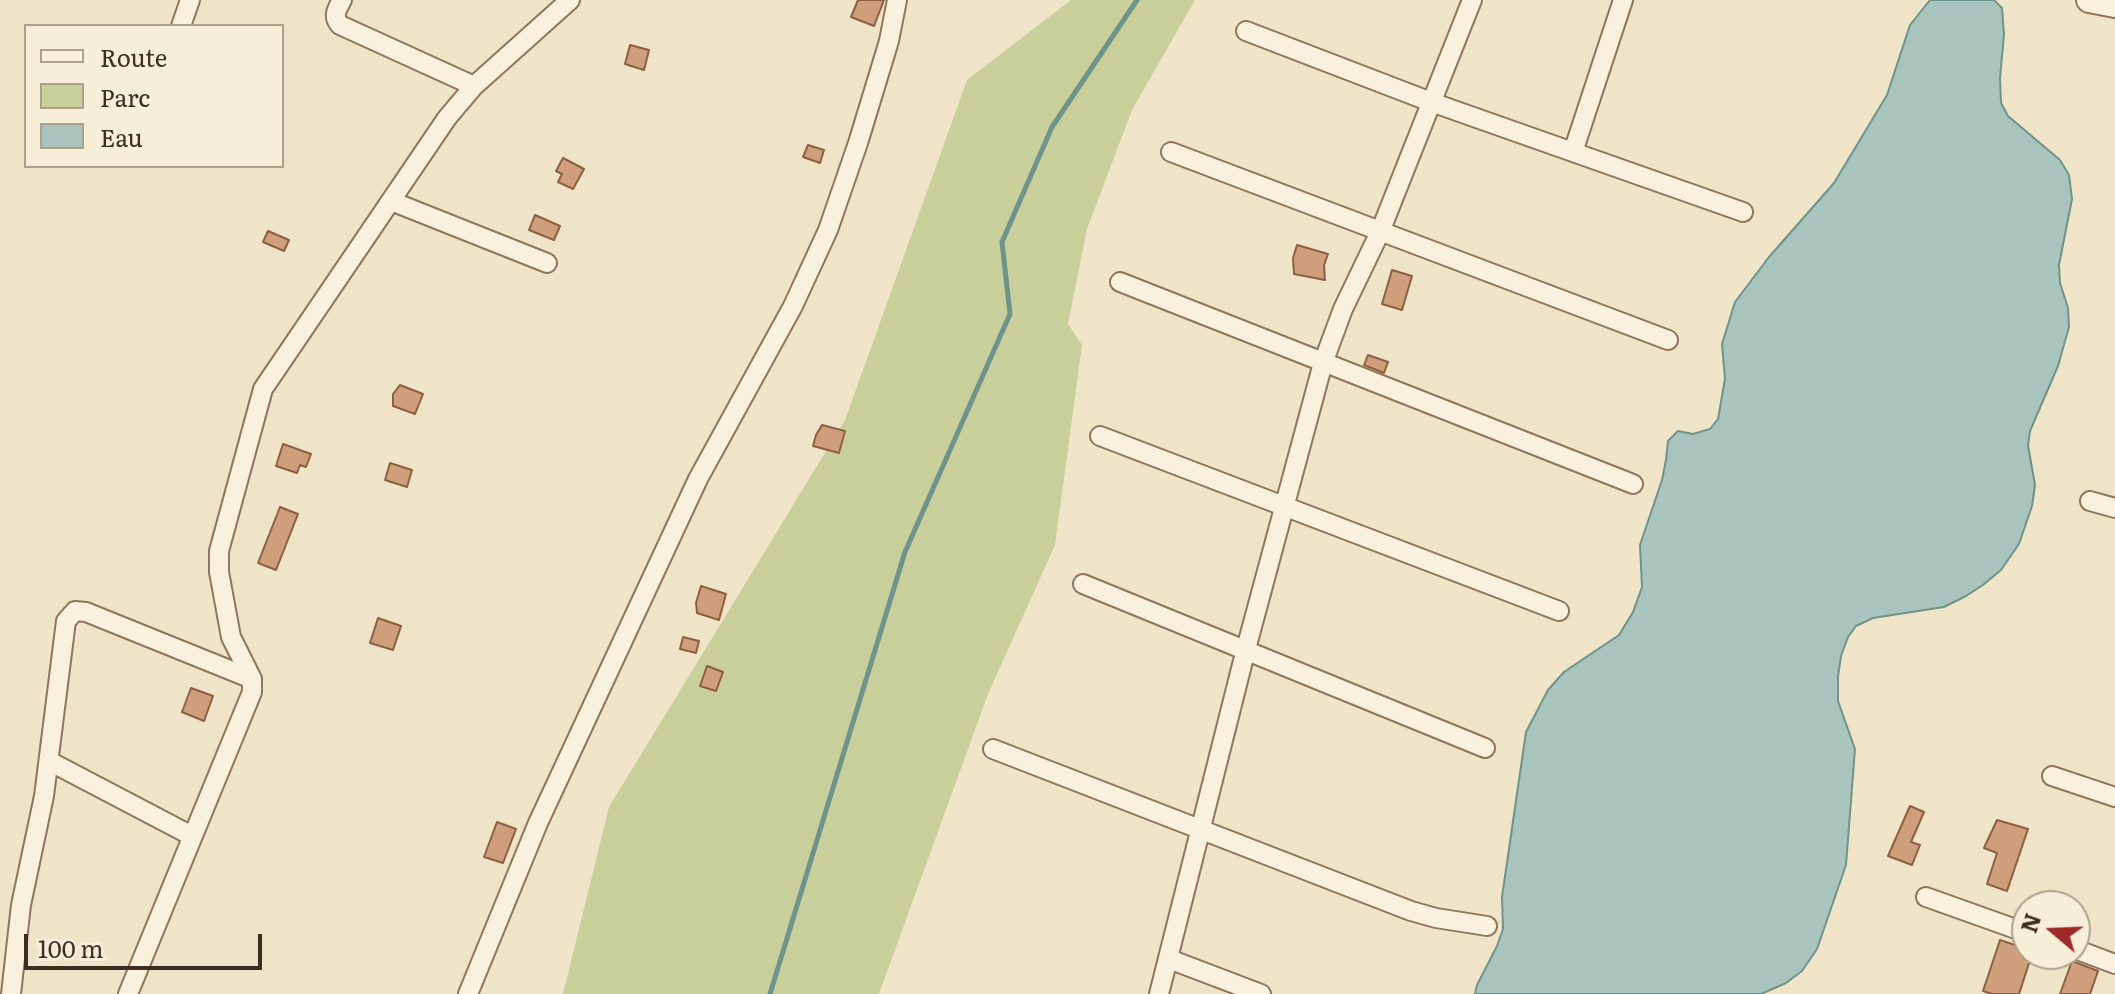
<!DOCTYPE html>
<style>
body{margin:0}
#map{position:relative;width:2115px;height:994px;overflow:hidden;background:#f0e4c8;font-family:Literata,serif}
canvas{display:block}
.legend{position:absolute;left:24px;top:24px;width:260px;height:144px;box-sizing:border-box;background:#f7eed8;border:2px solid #ada18e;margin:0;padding:10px 14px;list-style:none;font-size:24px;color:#3d2e20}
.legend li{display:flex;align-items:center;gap:16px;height:40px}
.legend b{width:40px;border:2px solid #ada18e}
.north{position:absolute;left:2011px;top:890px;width:80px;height:80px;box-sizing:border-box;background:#f7eed8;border:2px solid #ada18e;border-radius:50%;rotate:289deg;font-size:22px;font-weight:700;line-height:32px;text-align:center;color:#3d2e20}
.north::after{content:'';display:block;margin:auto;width:28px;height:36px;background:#9e2a2b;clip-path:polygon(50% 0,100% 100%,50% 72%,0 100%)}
.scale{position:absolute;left:24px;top:934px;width:238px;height:36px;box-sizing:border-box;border:4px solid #3d2e20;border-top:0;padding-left:10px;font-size:24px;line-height:28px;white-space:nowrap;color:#3d2e20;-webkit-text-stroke:6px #f7eed8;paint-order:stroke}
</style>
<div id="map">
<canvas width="2115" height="994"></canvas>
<ul class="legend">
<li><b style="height:10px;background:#faf1dc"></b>Route</li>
<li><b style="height:22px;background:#c9cf9b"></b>Parc</li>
<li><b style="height:22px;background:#a9c4bc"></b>Eau</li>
</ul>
<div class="north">N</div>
<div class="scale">100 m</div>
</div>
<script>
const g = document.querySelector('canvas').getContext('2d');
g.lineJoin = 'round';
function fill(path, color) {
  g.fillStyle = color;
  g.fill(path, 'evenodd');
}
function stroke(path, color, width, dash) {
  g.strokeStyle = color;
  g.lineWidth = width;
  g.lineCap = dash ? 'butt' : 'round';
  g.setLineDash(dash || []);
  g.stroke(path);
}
const green = new Path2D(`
 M1071,0H1195L1132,110L1087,229L1068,324L1082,345L1055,545L988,694L879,994H563L609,807L845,420L967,80Z`);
const water = new Path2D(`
 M1930,0H1994L2002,8L2004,35L2000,78L2001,103L2008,116L2060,160L2069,175L2072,199L2059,265L2060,283L2068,308L2069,327L2058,366L2030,431L2028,445L2035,485L2032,506L2019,544L2001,570L1983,585L1966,596L1944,607L1873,618L1856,626L1848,637L1841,656L1838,677V701L1855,749L1846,865L1817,949L1802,971L1786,983L1761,994H1475L1477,985L1497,946L1503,929L1502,897L1526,732L1548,690L1564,672L1619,635L1633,612L1642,587L1640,545L1662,480L1666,460L1668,441L1678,431L1693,434L1710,429L1718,419L1725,379L1722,344L1735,302L1769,257L1834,183L1887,95L1910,25Z`);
const stream = new Path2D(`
 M770,994L905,552L1010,314L1002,242L1052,127L1137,0`);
const building = new Path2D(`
 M858,0H884L874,26L851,17Z
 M630,45L649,50L644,70L625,64Z
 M808,145L824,150L820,163L803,157Z
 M563,158L584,169L573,189L558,182L562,174L556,171Z
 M535,215L560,226L554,240L529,230Z
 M268,231L289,240L284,251L263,242Z
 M1297,245L1328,254L1324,265L1325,280L1294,274L1293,258Z
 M1392,270L1412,276L1402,310L1382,304Z
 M1368,355L1388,362L1384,373L1364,365Z
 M400,385L423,394L415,414L393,406V394Z
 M822,425L845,431L839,453L813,446L816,435Z
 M283,444L311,454L306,467L300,465L297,473L276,466Z
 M390,463L412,470L407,487L385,480Z
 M280,507L298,514L276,570L258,563Z
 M701,586L726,594L719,620L697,613L696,603Z
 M378,618L401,626L393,650L370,643Z
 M683,637L699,641L696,653L680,649Z
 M707,666L723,672L716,691L700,686Z
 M191,688L213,696L204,721L182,712Z
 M1910,806L1924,812L1911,842L1920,845L1912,865L1888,856Z
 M1997,820L2028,829L2007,891L1987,884L1997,853L1984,848Z
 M497,822L516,829L503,863L484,857Z
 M2000,940L2027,949V954H2032L2019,994H1992L1983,991Z
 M2072,961L2098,971L2090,994H2060Z`);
const minor = new Path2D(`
 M342,0C337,9 332,16 340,25L474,86
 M181,26L190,0
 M1246,31L1431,102L1743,212
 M1171,152L1668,340
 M1573,152L1623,0
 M391,201L547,263
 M1120,282L1633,484
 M1100,436L1559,611
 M2090,501L2115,508
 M1083,584L1485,748
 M993,749L1411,911L1436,918L1487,926
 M49,761L192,836
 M2052,776L2115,797
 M1926,897L2027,933
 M2075,949L2115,964
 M1169,959L1261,994
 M11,994L21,905L44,796L66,621L75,611L86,612L252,679
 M128,994L252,692V679L231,637L219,572V551L263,389L447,118L474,86L570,0
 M468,994L538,823L698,479L793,306L828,230L858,143L889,41L897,0
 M1159,994L1246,649L1323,363L1343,309L1380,232L1472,0`);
const tertiary = new Path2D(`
 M2089,0L2115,5`);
fill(green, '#c9cf9b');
fill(water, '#a9c4bc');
stroke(water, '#6f938a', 2);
stroke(stream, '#6f938a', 5);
fill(building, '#cf9f7d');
stroke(building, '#8d5f41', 2);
stroke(minor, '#8d765c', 22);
stroke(tertiary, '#8d765c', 28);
stroke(minor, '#faf1dc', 18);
stroke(tertiary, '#faf1dc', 24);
</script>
